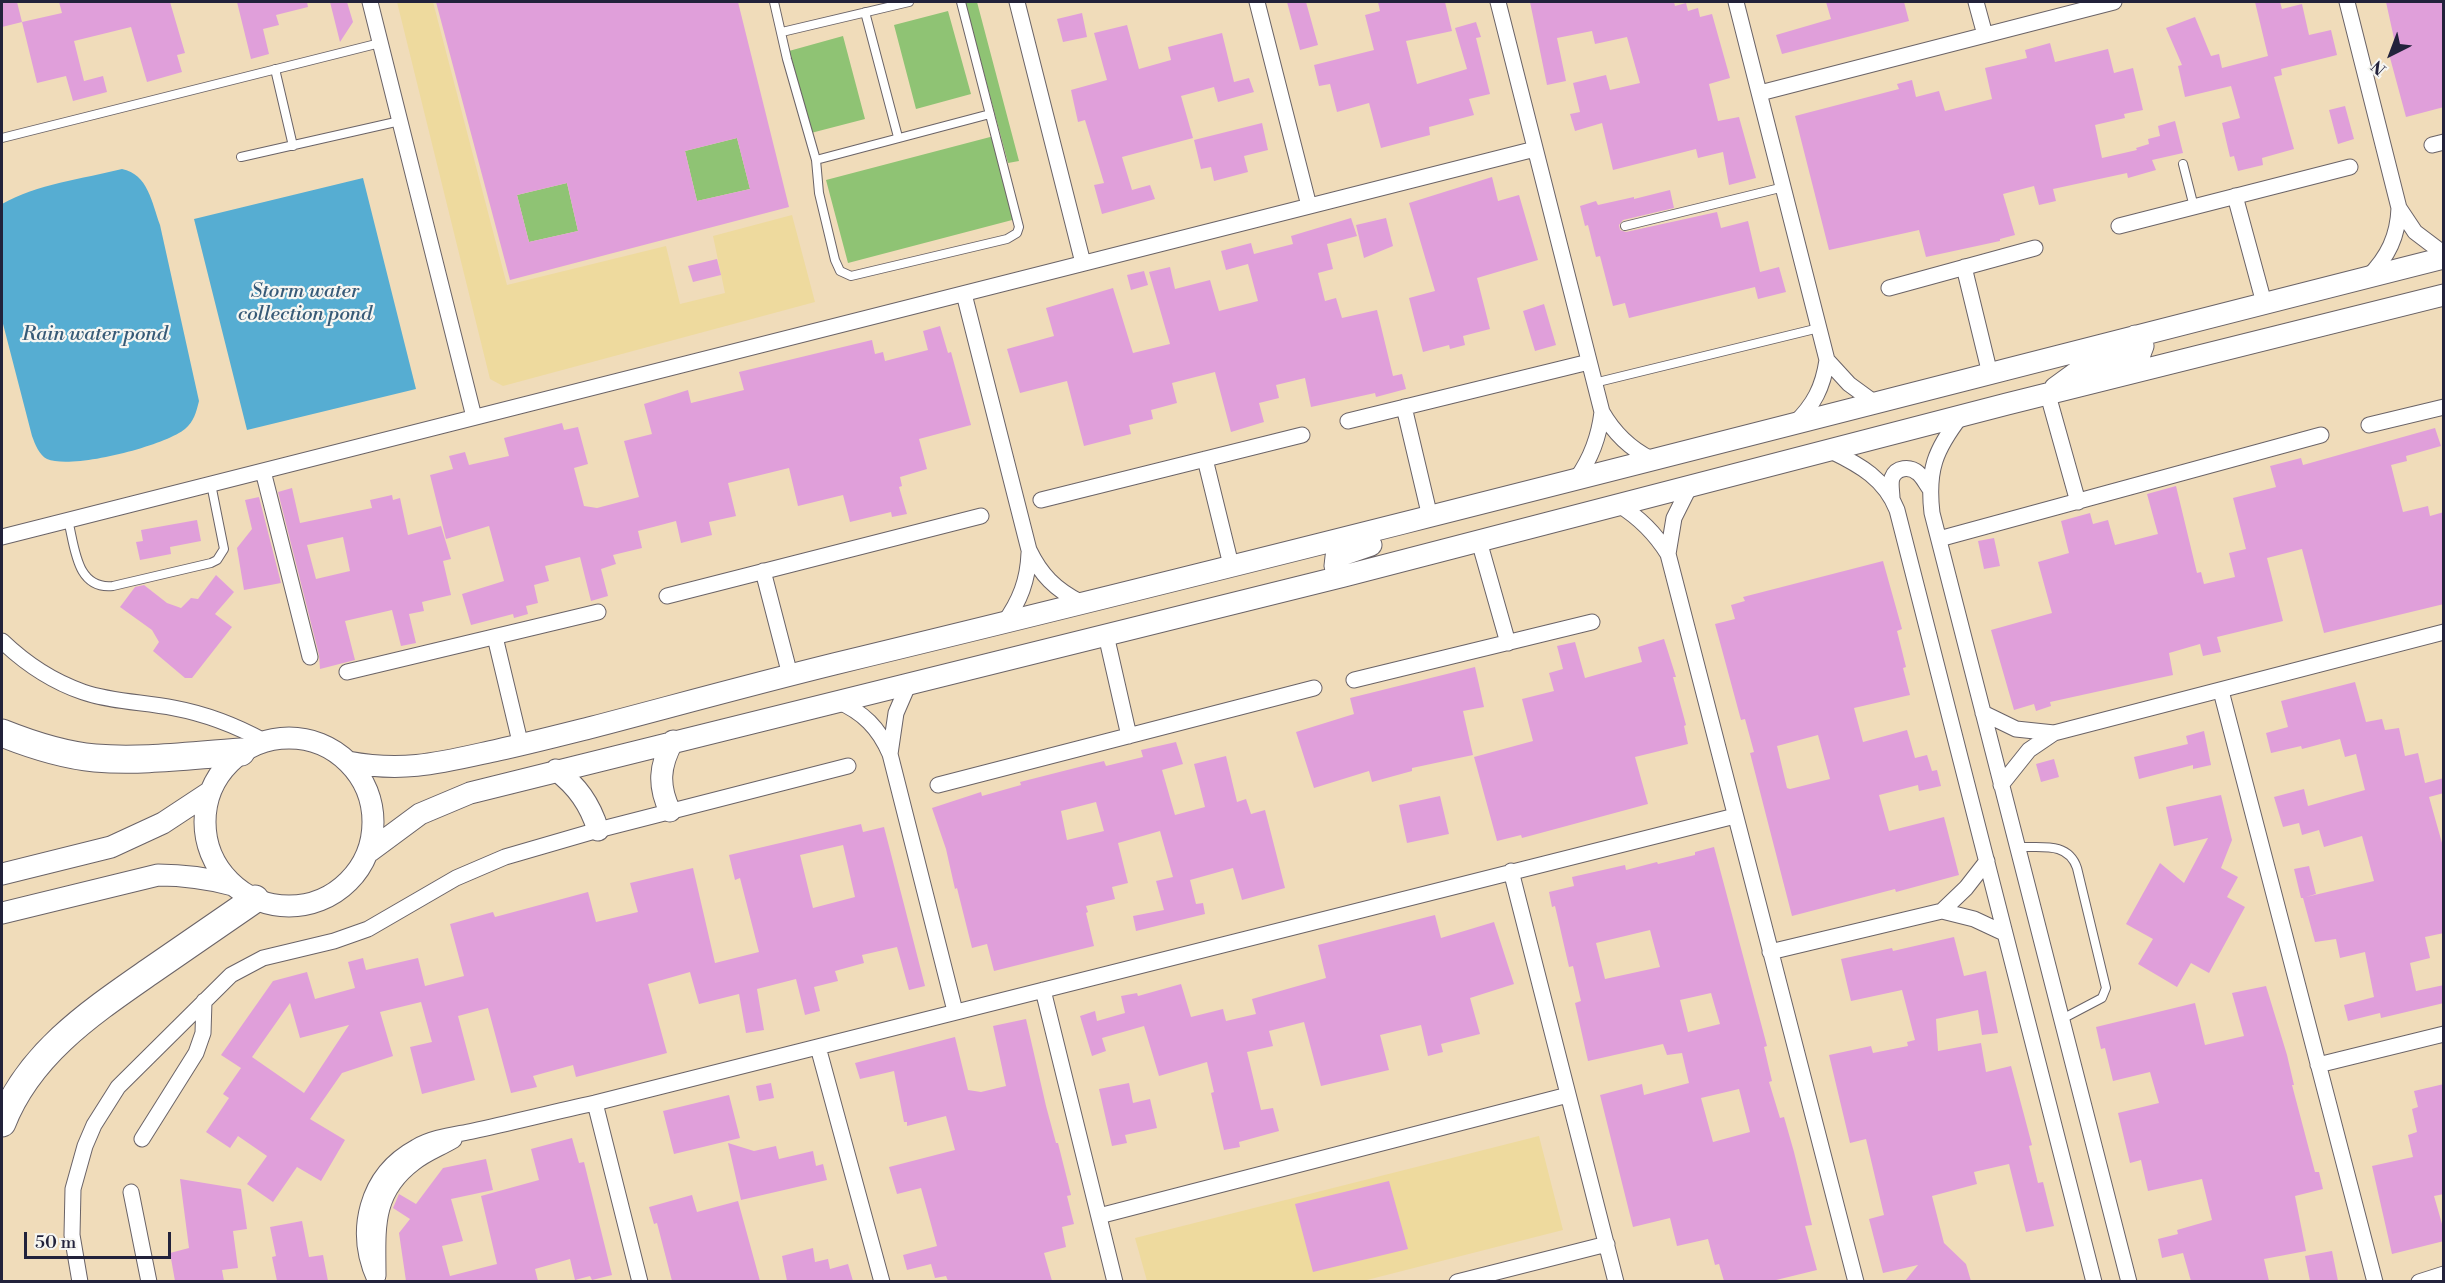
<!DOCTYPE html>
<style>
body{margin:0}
#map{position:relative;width:2445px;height:1283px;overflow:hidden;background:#f0dcba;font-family:"Libre Bodoni",serif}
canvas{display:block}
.frame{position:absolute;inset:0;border:3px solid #22223b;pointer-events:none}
.north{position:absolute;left:2361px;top:24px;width:60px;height:60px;-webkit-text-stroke:4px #f6f6f2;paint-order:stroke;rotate:222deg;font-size:16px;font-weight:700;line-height:24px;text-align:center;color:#22223b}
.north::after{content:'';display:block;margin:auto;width:21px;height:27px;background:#22223b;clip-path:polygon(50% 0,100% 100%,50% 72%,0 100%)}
.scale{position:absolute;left:24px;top:1232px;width:147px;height:27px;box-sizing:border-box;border:3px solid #22223b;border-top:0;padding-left:8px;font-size:18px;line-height:21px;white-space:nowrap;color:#22223b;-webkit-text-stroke:4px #f6f6f2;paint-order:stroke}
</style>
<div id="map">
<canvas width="2445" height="1283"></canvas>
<div class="frame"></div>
<div class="north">N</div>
<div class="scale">50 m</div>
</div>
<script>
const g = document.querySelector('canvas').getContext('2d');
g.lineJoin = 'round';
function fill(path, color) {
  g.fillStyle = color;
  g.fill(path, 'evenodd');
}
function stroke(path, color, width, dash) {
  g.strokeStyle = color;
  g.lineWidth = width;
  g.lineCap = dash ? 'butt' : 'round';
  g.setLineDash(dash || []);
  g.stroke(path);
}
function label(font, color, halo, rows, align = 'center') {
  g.font = font + ' "Libre Bodoni",serif';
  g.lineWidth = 4.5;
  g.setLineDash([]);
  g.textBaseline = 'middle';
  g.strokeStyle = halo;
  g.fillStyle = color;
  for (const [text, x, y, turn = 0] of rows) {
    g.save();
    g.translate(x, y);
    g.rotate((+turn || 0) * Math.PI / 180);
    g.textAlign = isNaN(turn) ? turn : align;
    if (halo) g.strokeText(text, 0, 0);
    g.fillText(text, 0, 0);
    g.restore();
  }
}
const green = new Path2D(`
 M965,2H977L1019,161L1008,163Z
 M948,11L971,94L916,109L894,25Z
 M843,36L865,119L811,133L789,51Z
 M994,136L1016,219L848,263L826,180Z
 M737,138L750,189L697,201L685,151Z
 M567,183L578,231L529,242L517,195Z`);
const sand = new Path2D(`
 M397,2H433L507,285L666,246L680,304L725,293L713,236L792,215L815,302L503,386L490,379Z
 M1539,1136L1563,1230L1359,1282L1147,1281L1135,1238Z`);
const water = new Path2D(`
 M122,169C148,174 152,203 160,225L199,401C196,413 194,421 185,429C164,446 72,470 47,459C39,455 35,444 32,436L2,320V204C37,184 82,179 122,169Z
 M363,178L416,389L247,430L194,219Z`);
const building = new Path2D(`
 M2,2H17L22,22L62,13L59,2H170L185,53L177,55L182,72L147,82L131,27L74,41L84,81L103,76L107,92L73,101L66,76L37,83L22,22L2,27Z
 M237,2H307L308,7L276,15L279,25L263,29L269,54L251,59Z
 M330,2H347L353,22L340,42Z
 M436,2H738L789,207L510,280ZM737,138L750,189L697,201L685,151ZM567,183L578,231L529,242L517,195Z
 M1287,2H1306L1318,45L1300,50Z
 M1378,2H1445L1452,31L1406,41L1417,84L1467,69L1455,28L1476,22L1481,37L1476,38L1490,94L1469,99L1474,115L1429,127L1430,135L1381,148L1369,103L1337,112L1330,84L1319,86L1314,65L1374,50L1365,15L1380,11Z
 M1530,2H1674L1675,6L1686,3L1688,11L1698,8L1700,17L1712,14L1730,78L1709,84L1718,121L1739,117L1756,178L1729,185L1723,152L1698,158L1696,149L1613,170L1602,123L1575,131L1570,114L1580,112L1573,83L1606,75L1610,90L1640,83L1627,37L1595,44L1592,31L1557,38L1566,81L1547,85Z
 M1826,2H1904L1909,21L1782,54L1776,35L1831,19Z
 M2255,2H2280L2282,9L2302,4L2309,35L2331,30L2337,55L2281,69L2282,75L2274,77L2294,149L2262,158L2263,165L2238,171L2234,156L2230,157L2222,123L2240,118L2231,86L2185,97L2178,66L2182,65L2166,28L2195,17L2211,56L2219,54L2222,68L2268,56Z
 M2386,2H2444V107L2406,117L2389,54L2397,52Z
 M1082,13L1087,37L1063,42L1057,19Z
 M1127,25L1139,69L1171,60L1168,47L1222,33L1234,82L1249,78L1254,92L1218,102L1214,87L1181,96L1193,138L1122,157L1132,190L1150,185L1155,199L1102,214L1094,185L1104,183L1085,120L1078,122L1071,90L1107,80L1094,33Z
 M2050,43L2055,62L2108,49L2114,73L2133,68L2143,110L2124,114L2125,118L2095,125L2102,158L2137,150L2136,148L2149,144L2148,139L2160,136L2158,126L2175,121L2183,153L2152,160L2156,170L2128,178L2127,173L2053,189L2056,201L2039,205L2034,186L2003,194L2015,235L2000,239V241L1926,257L1919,230L1829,250L1795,116L1899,89L1897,84L1912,80L1916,97L1939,91L1945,111L1992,99L1985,68L2027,58L2025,50Z
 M2345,106L2354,139L2338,144L2329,110Z
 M1262,123L1268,150L1244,156L1248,172L1214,181L1211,167L1201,169L1194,140Z
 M1492,177L1498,201L1519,195L1538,260L1477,278L1490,329L1463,336L1465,345L1450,349L1449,345L1423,352L1409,298L1435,291L1409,203Z
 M1670,190L1674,208L1623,220L1619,225L1620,230L1626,232L1717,212L1721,228L1748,221L1760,272L1779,267L1786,292L1758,299L1755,287L1629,318L1625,303L1613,306L1600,256L1596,257L1588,225L1585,226L1580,206L1596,201L1598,205L1634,197V199Z
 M1351,218L1357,236L1327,244L1333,269L1318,273L1325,301L1336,298L1342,318L1377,310L1393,376L1402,374L1406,389L1376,397L1375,393L1311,407L1305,378L1276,385L1279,398L1259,403L1264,422L1231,432L1215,372L1172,383L1177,403L1151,410L1153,419L1129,425L1131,434L1084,446L1067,381L1020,393L1007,349L1054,336L1046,308L1113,288L1133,353L1170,344L1149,272L1170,267L1175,289L1210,280L1219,311L1258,301L1248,264L1226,270L1221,251L1251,243L1254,254L1293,244L1291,236Z
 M1386,218L1393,246L1364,258L1356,225Z
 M717,259L721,275L693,282L688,266Z
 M1144,271L1148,285L1131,290L1127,275Z
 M1544,304L1556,345L1535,351L1523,311Z
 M940,326L948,353L951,352L971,425L919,439L927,469L900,477L902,486L899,487L907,514L892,517L891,512L850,522L843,495L798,506L789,468L728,483L736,516L709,522L712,535L681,543L676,521L638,531L642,548L613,555L616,564L601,569L608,596L591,601L580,557L545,566L549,581L534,585L538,603L526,606L528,614L514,618L513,614L471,625L462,594L504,581L489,526L446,539L430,475L453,469L449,456L465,452L469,465L509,456L504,438L562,423L564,430L578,427L588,464L574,468L584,506L597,508L639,497L624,441L652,434L644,404L688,390L691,403L744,390L739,372L872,340L875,354L883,352L885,361L928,350L923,331Z
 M2435,428L2441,446L2406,456L2407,461L2391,465L2403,512L2428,506L2430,516L2444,512V604L2324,633L2302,549L2267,558L2283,621L2217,637L2221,652L2203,656L2200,644L2169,653L2173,675L2050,702L2051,706L2036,711L2034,704L2014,710L1991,630L2052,613L2038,562L2069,553L2061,521L2090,513L2093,524L2108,520L2115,545L2158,534L2147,494L2176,486L2197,573L2201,572L2204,584L2235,577L2229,553L2246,549L2233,498L2276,487L2270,466L2301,458L2303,465Z
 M292,488L300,523L372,508L370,500L392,495L393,500L400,498L408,535L441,526L451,559L443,561L451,595L422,602L424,611L409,614L416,643L401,646L392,610L345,621L355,660L320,669L319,655L278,492ZM343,537L350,571L316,579L307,545Z
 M259,497L281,583L244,590L237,548L252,529L245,500Z
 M197,520L201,541L170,547L171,554L140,560L136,542L143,541L141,530Z
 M1994,538L2000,566L1984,569L1978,541Z
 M1883,561L1902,629L1897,631L1906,667L1903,668L1910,695L1854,708L1863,742L1907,730L1915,758L1927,755L1932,771L1937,770L1941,786L1919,791L1918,785L1879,795L1889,831L1944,817L1959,875L1896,892L1895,889L1792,916L1750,753L1754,752L1745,719L1741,720L1715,624L1735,619L1731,605L1745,601L1743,597ZM1818,735L1830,779L1790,789L1787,788L1777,746Z
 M216,575L234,592L215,614L232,627L192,678H185L153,651L159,642L152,630L120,607L135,587L144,585L167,603L181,608L191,598L198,599Z
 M1664,639L1676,677H1673L1686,725L1684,726L1688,744L1635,757L1648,804L1522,838L1521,835L1497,841L1474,757L1533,741L1522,699L1554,691L1549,673L1563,669L1557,646L1575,642L1585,678L1642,662L1638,647Z
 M1475,667L1484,707L1463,711L1473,755L1412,768V771L1372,782L1369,771L1314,788L1296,732L1354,714L1350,698Z
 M2355,682L2366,722L2382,719L2385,730L2399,728L2405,756L2418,753L2425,783L2444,778V793L2429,797L2444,850V933L2425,937L2430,958L2410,963L2416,991L2444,985V1003L2381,1018L2380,1013L2348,1021L2344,1005L2374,997L2365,952L2340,958L2336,939L2315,942L2303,898H2301L2294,869L2309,866L2316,894L2306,897L2374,881L2362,836L2324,847L2319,830L2302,835L2299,823L2283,827L2274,797L2304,789L2308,806L2365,790L2356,754L2345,757L2340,739L2302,749L2301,746L2271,753L2266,733L2288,727L2281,701Z
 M2204,731L2211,765L2193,769V765L2139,779L2134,757L2188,744L2186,736Z
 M1176,742L1183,764L1162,770L1175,815L1205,807L1194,764L1226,756L1237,802L1246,799L1251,814L1265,810L1285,888L1242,900L1233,868L1190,880L1196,904L1203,903L1205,914L1136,931L1133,916L1164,910L1156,881L1173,877L1160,831L1118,843L1128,883L1112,887L1115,899L1086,906L1088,912L1086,913L1094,946L994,971L987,944L972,948L957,888L955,889L946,849L932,808L981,792L982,796L1021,785L1020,782L1087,765L1104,761L1106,766L1143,757L1141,750ZM1096,802L1104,831L1067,840L1061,811Z
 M2054,759L2059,777L2041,782L2036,764Z
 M2221,795L2232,840L2221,868L2238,877L2227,897L2245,907L2209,973L2191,963L2177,987L2138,964L2153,939L2126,924L2160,863L2184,883L2208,838L2174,846L2166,807Z
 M1440,796L1449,834L1407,843L1399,805Z
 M861,824L863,832L884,827L925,986L909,990L897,947L862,955L864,963L835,971L838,981L814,987L820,1011L805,1015L796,979L757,989L764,1030L746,1033L739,994L699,1004L690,972L648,984L667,1053L576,1077L573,1065L533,1076L537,1087L511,1093L488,1008L458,1016L475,1080L422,1094L410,1047L432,1042L421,1002L380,1012L393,1056L342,1073L310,1119L345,1140L321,1181L297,1167L273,1202L247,1184L267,1156L238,1136L230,1148L206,1132L229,1098L223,1094L241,1068L221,1055L273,981L307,972L315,999L355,988L348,962L363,958L366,970L418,958L425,986L464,976L450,924L493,912L495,917L588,892L596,922L638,912L630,883L693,868L715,963L759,952L740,878L735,880L729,855ZM843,845L855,897L813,908L800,855ZM290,1003L300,1038L349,1025L304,1093L252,1057Z
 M1714,847L1767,1046L1764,1047L1772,1081L1769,1082L1780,1118L1784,1117L1794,1152L1812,1225L1805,1226L1817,1270L1772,1281H1724L1719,1264L1715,1265L1708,1239L1677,1246L1670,1218L1633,1227L1600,1095L1642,1084L1644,1095L1689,1083L1682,1053L1667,1055L1663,1044L1588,1061L1575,1003L1581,1001L1573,966L1569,967L1555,906L1552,907L1549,892L1574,886L1572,877L1625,865L1626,870L1657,862L1658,864L1695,855V852ZM1650,930L1660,967L1605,979L1596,943ZM1711,993L1720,1024L1688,1032L1680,1000ZM1739,1089L1750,1132L1713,1142L1701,1098Z
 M1435,915L1441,938L1494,922L1514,984L1470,998L1480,1034L1441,1044L1443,1052L1428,1056L1421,1025L1380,1035L1389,1070L1321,1086L1304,1022L1269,1031L1273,1046L1247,1052L1261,1110L1273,1108L1279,1131L1239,1142L1240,1147L1224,1150L1211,1093L1214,1092L1207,1062L1159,1076L1144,1026L1102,1038L1106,1051L1092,1056L1080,1016L1095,1011L1097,1021L1125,1013L1121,996L1137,993L1138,996L1181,984L1191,1017L1223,1009L1226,1021L1256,1014L1252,999L1326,978L1318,945Z
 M1954,937L1964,976L1986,971L1998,1033L1982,1035L1978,1010L1936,1019L1938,1051L1981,1043L1986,1072L2011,1066L2032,1145L2029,1146L2038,1183L2043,1182L2054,1226L2026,1232L2009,1164L1974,1172L1977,1184L1932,1196L1944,1243L1966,1264L1971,1281H1905L1918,1265L1883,1273L1869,1219L1884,1215L1866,1139L1850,1143L1829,1055L1871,1046L1873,1053L1908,1046L1907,1042L1915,1040L1902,990L1851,1001L1841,959L1892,948L1893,951Z
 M2266,986L2287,1055L2294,1085H2292L2315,1172H2319L2323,1189L2295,1196L2306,1251L2264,1259L2269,1281H2191L2183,1253L2162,1258L2158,1239L2178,1234L2177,1230L2212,1220L2202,1179L2148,1191L2141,1160L2130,1163L2118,1113L2159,1103L2150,1072L2113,1081L2105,1048L2101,1049L2096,1027L2195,1003L2205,1045L2244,1036L2232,993Z
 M1026,1019L1046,1106L1056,1143H1058L1071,1195L1067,1196L1074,1224L1062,1227L1066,1247L1044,1253L1052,1281H948L946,1276L935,1278L931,1264L907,1270L903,1255L937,1246L921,1188L897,1194L889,1167L955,1150L946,1116L907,1126V1122H904L894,1071L860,1079L855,1063L955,1037L968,1090L981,1092L1006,1086L993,1026Z
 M771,1083L774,1098L759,1101L756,1086Z
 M1129,1083L1133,1103L1150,1099L1157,1128L1125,1135L1127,1143L1112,1146L1099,1089Z
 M2444,1084V1194L2434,1196L2444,1231V1241L2392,1254L2372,1166L2413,1157L2408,1135L2417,1132L2412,1109L2418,1107L2414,1091Z
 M729,1095L740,1138L674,1154L663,1111Z
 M572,1138L579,1163L584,1162L612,1275L592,1280L590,1276L575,1280L570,1259L535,1269L538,1281H406L399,1233L410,1219L393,1208L399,1194L416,1204L443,1168L486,1159L493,1190L451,1199L463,1241L442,1246L450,1276L497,1264L481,1196L539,1180L531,1149Z
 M728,1143L754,1151L776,1146L779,1159L813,1151L816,1166L823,1164L827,1180L741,1200Z
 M180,1179L241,1189L247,1229L233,1231L238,1268L222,1270L224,1281H175L170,1253L189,1248Z
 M1389,1181L1408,1249L1313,1272L1295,1204Z
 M692,1195L697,1212L738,1201L760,1281H672L657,1223L654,1224L649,1207Z
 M302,1221L309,1257L323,1255L328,1281H277L272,1257L276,1256L270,1227Z
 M813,1248L815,1262L828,1259L830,1269L848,1264L853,1281H787L782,1256Z
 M2332,1251L2338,1281H2310L2305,1256Z`);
const lane = new Path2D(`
 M774,2L787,59L816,160L819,193L835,260L840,271L851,276L1007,239L1017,233L1019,227L961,2
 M865,12L898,137
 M782,32L909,2
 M275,69L293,146
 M2,138L380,43
 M241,157L400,121
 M816,160L990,114
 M2183,164L2194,207
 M1625,226L1784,187
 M1594,383L1819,328
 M68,520C75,547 76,590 113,586L211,563L217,560L224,549L211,484
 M2017,847C2040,848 2068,841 2077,868L2106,988L2102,998L2062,1019`);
const street = new Path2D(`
 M370,2L474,417
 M1017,2L1083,263
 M1257,2L1309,206
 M1498,2L1602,412C1614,433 1629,448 1651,459
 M1736,2L1827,360C1823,387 1814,405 1794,424
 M1976,2L1985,35
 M2347,2L2399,208L2415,232L2444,254
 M1760,93L2114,2
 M2432,145L2444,142
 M2235,196L2264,303
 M2119,226L2350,167
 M1964,267L1990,374
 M2368,277C2388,257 2398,236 2399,208
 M1889,288L2035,248
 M964,294L1029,550C1041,575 1055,589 1080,602
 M1827,360L1849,384L1875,403
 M2048,395L2078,502
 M1404,407L1430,517
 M1961,416C1935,450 1927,470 1932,513L2129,1282
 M1348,421L1589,362
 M2369,425L2444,407
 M1831,451C1860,465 1885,479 1897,510L2094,1282
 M1205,459L1231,565
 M263,471L310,657
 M1577,478C1592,457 1599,437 1602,412
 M1892,498C1892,492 1890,484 1892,478C1896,467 1910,466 1918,473C1923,477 1926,484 1930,489
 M1041,500L1302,435
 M1619,505C1640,518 1655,533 1668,554L1856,1282
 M2,537L1535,149
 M1939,539L2321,435
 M1479,541L1508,643
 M1668,554L1674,518L1690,486
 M763,571L790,675
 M667,596L981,516
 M1004,623C1020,601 1028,580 1029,553
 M1106,635L1129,736
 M495,637L521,746
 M2,641C26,664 51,681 83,692C112,702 144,702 174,708C206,714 235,725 264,741
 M347,672L598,612
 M1354,680L1592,622
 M2221,691L2375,1282
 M837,701C863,712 879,728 890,754L955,1011
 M1983,713L2016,729L2054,733L2444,632
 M890,754L896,713L909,683
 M938,785L1314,688
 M2001,785L2029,750L2054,733
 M1511,871L1616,1282
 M1942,911L1966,888L1987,861
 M1770,952L1942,911L1974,919L2004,933
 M1043,990L1115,1282
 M818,1047L882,1282
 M2318,1065L2444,1034
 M595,1103L640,1282
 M142,1139L196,1053L203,1033L204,1001
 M131,1192L149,1282
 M1099,1216L1568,1095
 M378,1276C378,1230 373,1194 414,1163C426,1153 441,1148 454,1140
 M80,1282L72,1235L73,1189L85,1146L94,1125L118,1087L231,975L263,958L334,941L368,929L456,878L505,857L598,830L848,766
 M376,1282C352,1232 366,1174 416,1147C433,1137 454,1135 473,1131C514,1122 554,1112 595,1103L1735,816
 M1457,1282L1607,1244
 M2419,1282L2444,1274`);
const secondary = new Path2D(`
 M2055,388L2077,372L2140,354L2143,346L2135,336
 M1344,576L1335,566L1336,557L1371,545
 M205 822a84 84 0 1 1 168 0a84 84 0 1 1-168 0Z
 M348,762C406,773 443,762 498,750C530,743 561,735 593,727C673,706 753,684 834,664C1372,534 1907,394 2444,258
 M556,770C577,786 590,804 598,830
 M670,811C658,786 659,766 673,741
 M370,851L420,814L470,793L1344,576L2007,404L2444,295
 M2,874L111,847L163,823L210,792
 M2,913L158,875C184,875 207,878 233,885`);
const highway = new Path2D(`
 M2,733C32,745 62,755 95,758C143,762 193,755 241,752
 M2,1123C29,1054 90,1013 149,972C184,948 220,923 255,899`);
const waterNames = [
 ["Storm water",305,292],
 ["collection pond",305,315],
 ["Rain water pond",95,335]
];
fill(green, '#8fc374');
fill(sand, '#eeda9e');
fill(water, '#56add2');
fill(building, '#e09fda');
stroke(lane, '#6a6367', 10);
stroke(street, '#6a6367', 17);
stroke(secondary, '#6a6367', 23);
stroke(highway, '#6a6367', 29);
stroke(lane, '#fff', 8);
stroke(street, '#fff', 15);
stroke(secondary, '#fff', 21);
stroke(highway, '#fff', 27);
label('italic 20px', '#375a77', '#f6f6f2', waterNames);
</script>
